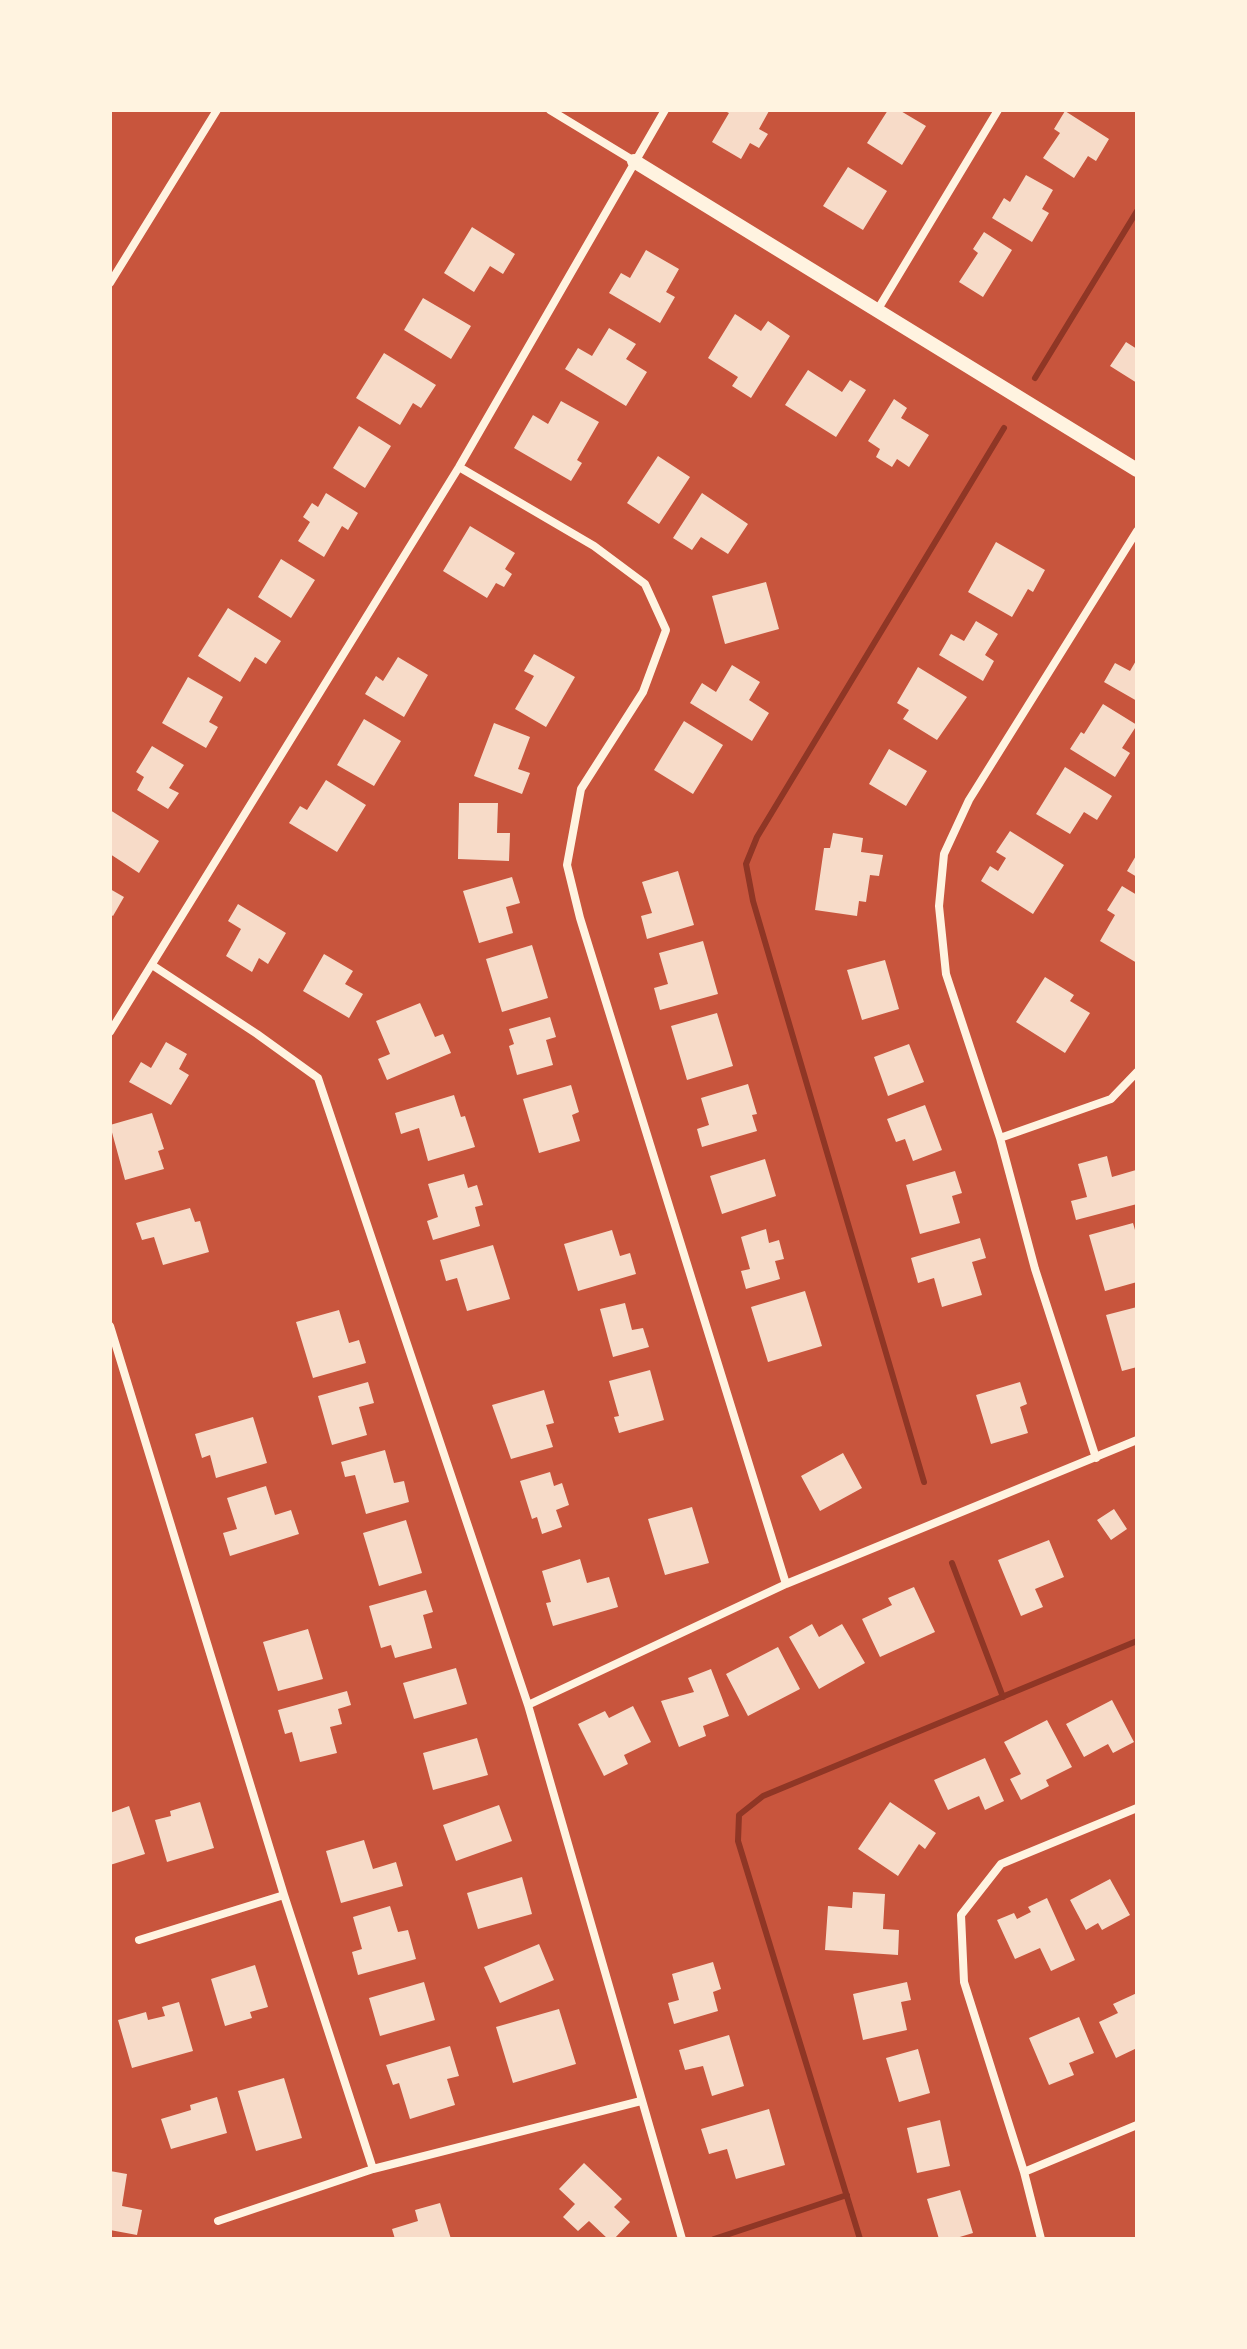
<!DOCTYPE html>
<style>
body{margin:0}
#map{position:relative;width:1247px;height:2349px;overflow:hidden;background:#c8553d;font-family:Literata,serif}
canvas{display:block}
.frame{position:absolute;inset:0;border:112px solid #fff3e0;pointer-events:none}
</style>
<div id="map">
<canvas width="1247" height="2349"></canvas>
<div class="frame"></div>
</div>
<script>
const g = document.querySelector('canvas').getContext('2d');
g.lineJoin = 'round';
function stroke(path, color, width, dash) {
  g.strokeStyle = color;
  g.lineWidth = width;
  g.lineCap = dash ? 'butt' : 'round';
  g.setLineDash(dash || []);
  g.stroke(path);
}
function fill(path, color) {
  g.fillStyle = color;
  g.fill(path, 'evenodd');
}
const stream = new Path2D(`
 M1035,378L1137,211
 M924,1482L753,901L746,864L757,837L1004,428
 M952,1563L1003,1697
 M714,2239L847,2195
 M860,2239L738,1841L739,1815L763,1796L1137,1641`);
const building = new Path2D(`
 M723,110L769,111L759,129L768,134L759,148L750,143L741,159L712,142L729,113Z
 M888,110H899L926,126L902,165L867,143Z
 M1065,111L1109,139L1096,161L1088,156L1074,178L1043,158L1060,133L1054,129Z
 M848,167L887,191L863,230L823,206Z
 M1026,175L1053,190L1042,209L1049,213L1032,242L992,218L1004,198L1010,202Z
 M472,227L515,254L503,274L490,266L474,292L444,273Z
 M984,232L1012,250L983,297L959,282L978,253L973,249Z
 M646,250L679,269L666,292L675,297L660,323L609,293L621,273L630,278Z
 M423,298L471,326L451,359L404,330Z
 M735,314L761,331L768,321L790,336L751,398L732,386L738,377L708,358Z
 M609,328L636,344L626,359L647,372L626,406L565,369L578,348L592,356Z
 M1126,342L1137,349V383L1110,366Z
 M384,353L436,385L421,408L413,403L400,425L356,398Z
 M808,370L842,392L850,380L866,390L836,437L785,405Z
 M894,399L907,408L901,418L929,435L909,467L897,459L892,467L876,457L880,449L868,441Z
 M561,401L599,422L577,460L582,463L571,481L514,448L533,415L548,424Z
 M359,426L391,446L365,488L333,468Z
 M658,456L690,477L659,524L627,503Z
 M326,493L358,513L348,530L342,526L324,557L298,541L310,522L303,517L312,503L318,507Z
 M702,493L748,524L728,554L701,537L692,550L673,538Z
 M470,526L515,553L505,569L512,574L504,587L496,583L487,598L443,571Z
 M996,542L1045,570L1033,592L1028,589L1012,617L968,592Z
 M281,559L315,580L291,618L258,597Z
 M766,582L779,629L725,644L712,596Z
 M228,608L281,641L266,664L255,657L240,682L198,656Z
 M976,621L998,634L985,655L994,661L983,681L939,655L951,634L964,641Z
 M534,654L575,677L546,727L515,709L534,676L524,671Z
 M398,657L428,675L404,717L365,694L376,676L383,681Z
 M1137,659V701L1104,682L1115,663L1130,671Z
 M732,665L760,682L749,700L769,713L752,741L690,703L702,683L716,692Z
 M918,667L967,697L937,740L903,719L909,710L897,703Z
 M188,677L223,697L209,722L218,727L206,748L162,723Z
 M1103,704L1137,725L1122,748L1130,753L1115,777L1070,749L1081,732L1084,734Z
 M364,719L401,741L374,786L337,765Z
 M684,721L723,745L693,794L654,770Z
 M494,723L530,737L518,769L530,773L522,794L474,776Z
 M152,746L184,765L169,788L179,793L168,809L137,790L144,777L136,772Z
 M889,749L927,771L906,806L869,784Z
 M1065,767L1112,796L1097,820L1084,812L1070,834L1036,814Z
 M326,780L366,805L337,852L289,823L300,806L307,810Z
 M459,803H498L497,833H510L509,861L458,859Z
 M110,810L159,841L139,873L110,854Z
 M1010,831L1064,865L1033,914L981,881L990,866L998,871L1006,858L996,852Z
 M833,833L863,838L861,852L883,855L879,876L870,875L866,902L859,901L857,916L815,910L824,848H830Z
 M1137,854V877L1127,871Z
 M678,871L694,925L647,939L641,916L652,913L642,882Z
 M512,877L520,903L506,907L513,933L479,943L463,891Z
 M1122,886L1137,895V963L1100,941L1115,915L1107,910Z
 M110,889L124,897L113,916L110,914Z
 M238,904L286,933L268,964L259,958L252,972L226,956L241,929L228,921Z
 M703,941L718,994L660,1010L654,988L668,984L659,953Z
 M532,945L548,998L502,1012L486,959Z
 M324,954L353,971L345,984L363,994L349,1018L303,991Z
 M885,960L899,1009L862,1020L847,970Z
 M1045,977L1074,995L1070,1001L1090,1013L1065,1053L1016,1022Z
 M420,1003L435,1037L443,1034L451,1053L387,1080L378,1059L390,1054L376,1021Z
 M717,1013L733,1066L687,1080L671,1026Z
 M550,1017L556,1037L546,1040L553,1065L517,1075L509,1046L514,1044L509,1029Z
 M166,1042L187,1054L179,1069L189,1075L171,1105L129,1082L141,1062L151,1068Z
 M909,1044L924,1082L888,1096L874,1057Z
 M748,1084L757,1114L752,1115L757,1131L702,1147L697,1129L709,1125L701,1098Z
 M571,1085L579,1112L572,1115L580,1141L539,1153L523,1099Z
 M454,1095L461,1117L465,1116L475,1147L428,1161L419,1128L401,1134L395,1113Z
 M925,1105L942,1150L913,1161L905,1139L896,1142L887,1119Z
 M152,1113L164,1149L158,1151L164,1169L125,1180L110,1125Z
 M1107,1156L1112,1177L1136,1170L1137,1204L1076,1220L1071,1201L1087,1197L1078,1164Z
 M765,1159L776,1196L722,1214L710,1176Z
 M955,1171L962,1193L952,1196L960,1223L920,1234L906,1185Z
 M464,1174L468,1188L477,1185L483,1205L475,1207L480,1226L433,1240L427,1221L438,1217L428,1184Z
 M190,1208L195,1222L200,1221L209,1252L163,1265L154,1237L142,1240L136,1223Z
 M1133,1223L1137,1237V1282L1105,1291L1089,1235Z
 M766,1229L769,1243L779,1240L784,1259L775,1261L780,1279L746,1289L741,1271L750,1269L741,1237Z
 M612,1230L620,1256L630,1253L636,1274L578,1291L564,1244Z
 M980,1238L986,1258L972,1262L982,1295L942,1307L934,1278L918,1283L911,1258Z
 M493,1245L510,1299L467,1311L457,1278L446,1281L440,1260Z
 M805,1291L822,1346L768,1362L751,1307Z
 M625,1303L632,1330L643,1328L649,1347L613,1357L600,1309Z
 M1137,1307V1367L1122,1371L1106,1315Z
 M339,1310L349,1343L359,1340L366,1363L313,1378L296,1322Z
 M650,1370L664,1420L619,1433L614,1417L619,1416L609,1381Z
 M368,1382L374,1403L359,1407L367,1435L332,1445L318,1396Z
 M1020,1382L1027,1404L1020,1407L1028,1433L991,1444L976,1395Z
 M544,1390L554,1423L546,1425L553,1447L511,1459L492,1405Z
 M253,1417L267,1463L216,1478L210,1455L202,1458L195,1434Z
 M385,1450L394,1483L404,1481L409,1502L366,1514L355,1475L345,1477L341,1462Z
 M843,1453L862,1488L820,1511L801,1476Z
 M550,1472L554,1486L562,1483L569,1505L556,1510L562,1527L542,1534L537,1517L532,1519L520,1481Z
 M266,1486L275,1515L291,1510L299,1534L230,1556L223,1533L237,1529L227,1498Z
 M692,1507L709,1563L665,1575L648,1519Z
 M1114,1509L1127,1529L1111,1540L1097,1520Z
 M406,1520L422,1573L379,1586L363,1533Z
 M1049,1540L1064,1577L1035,1589L1043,1607L1021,1616L998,1560Z
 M580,1559L587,1583L609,1577L618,1607L553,1626L546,1603L551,1602L542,1571Z
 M914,1587L935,1632L880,1657L862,1619L892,1605L888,1598Z
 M426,1590L433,1612L423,1615L432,1648L395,1658L391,1645L381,1648L369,1606Z
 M812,1624L819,1637L842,1624L865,1663L819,1689L789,1637Z
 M308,1629L323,1679L278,1691L263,1642Z
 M778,1647L800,1689L748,1716L726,1674Z
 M456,1668L467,1704L414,1719L403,1683Z
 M711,1669L729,1716L703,1726L706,1736L679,1747L661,1701L694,1692L688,1678Z
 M347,1691L351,1705L338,1709L342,1724L330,1727L337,1753L300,1762L292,1732L285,1734L278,1710Z
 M1112,1700L1134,1742L1113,1753L1108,1744L1084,1757L1066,1724Z
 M633,1706L651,1742L624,1755L628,1764L604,1776L578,1724L605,1711L609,1718Z
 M1047,1720L1072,1767L1046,1780L1049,1786L1021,1800L1010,1779L1021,1774L1004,1742Z
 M477,1738L488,1775L433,1790L423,1753Z
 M985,1758L1004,1801L985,1810L979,1796L948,1810L934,1780Z
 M200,1802L214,1848L167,1862L155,1820L171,1816L170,1811Z
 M890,1802L936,1833L925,1849L919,1844L898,1876L858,1849Z
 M499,1805L512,1841L456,1861L443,1825Z
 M129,1806L145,1854L110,1865V1813Z
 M364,1840L373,1869L396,1862L403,1886L341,1903L326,1851Z
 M522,1877L532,1914L478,1929L467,1893Z
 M1110,1879L1130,1915L1102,1930L1098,1923L1086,1930L1070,1900Z
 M853,1892L885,1894L883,1929L899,1930L898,1955L825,1950L828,1906L852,1908Z
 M1047,1898L1075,1960L1051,1971L1040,1948L1015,1959L997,1920L1014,1913L1017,1919L1031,1912L1028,1907Z
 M390,1906L398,1932L408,1930L416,1959L358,1975L352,1952L362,1949L353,1917Z
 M539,1944L554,1980L500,2003L484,1967Z
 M713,1962L721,1989L713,1992L718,2011L674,2024L668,2003L679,2000L672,1974Z
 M255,1965L268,2007L250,2012L252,2018L225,2026L211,1979Z
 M424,1982L435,2020L380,2036L369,1998Z
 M907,1982L911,2000L901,2002L907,2030L863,2040L853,1994Z
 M1137,1993V2048L1116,2058L1099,2022L1118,2013L1113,2004Z
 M179,2002L193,2051L132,2068L118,2020L146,2012L148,2020L165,2016L162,2007Z
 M559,2009L576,2064L513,2083L496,2027Z
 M1079,2017L1094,2053L1069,2063L1074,2075L1049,2085L1029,2038Z
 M729,2035L744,2086L712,2096L703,2066L685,2070L679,2050Z
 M450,2046L459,2076L447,2079L455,2105L410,2119L399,2083L393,2085L386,2065Z
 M918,2049L930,2093L899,2102L886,2058Z
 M284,2078L302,2138L256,2151L238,2091Z
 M217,2097L227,2133L171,2149L161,2119L191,2110L190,2105Z
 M769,2109L785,2165L736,2179L727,2149L709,2154L701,2129Z
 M940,2120L950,2166L917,2173L907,2128Z
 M584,2163L622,2199L614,2207L630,2222L614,2239H608L589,2221L578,2231L563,2217L575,2204L559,2189Z
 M110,2171L127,2174L122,2206L142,2210L137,2235L110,2230Z
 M960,2190L973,2233L953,2239H939L927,2199Z
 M440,2203L451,2239H395L392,2229L418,2221L415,2210Z`);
const minor = new Path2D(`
 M550,110L634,161
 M110,283L217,110
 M878,309L998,110
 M459,467L594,546L645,584L666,630L643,692L581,789L567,865L580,918L786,1584
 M152,965L257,1034L318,1078L528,1705L682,2239
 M110,1032L459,467L665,110
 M1000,1138L1111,1099L1137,1072
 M110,1326L284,1895L373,2169
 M1096,1458L1035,1269L1000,1138L946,974L939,906L944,854L969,800L1137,531
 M528,1705L786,1584L1137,1440
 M139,1940L284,1895
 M1024,2172L1137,2125
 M218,2221L373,2169L641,2101
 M1041,2239L1024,2172L964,1982L961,1915L1001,1864L1137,1808`);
const tertiary = new Path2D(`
 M634,161L1137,470`);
stroke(stream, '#8f3625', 6);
fill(building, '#f7dbc8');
stroke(minor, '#fff3e0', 8);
stroke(tertiary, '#fff3e0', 14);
</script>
